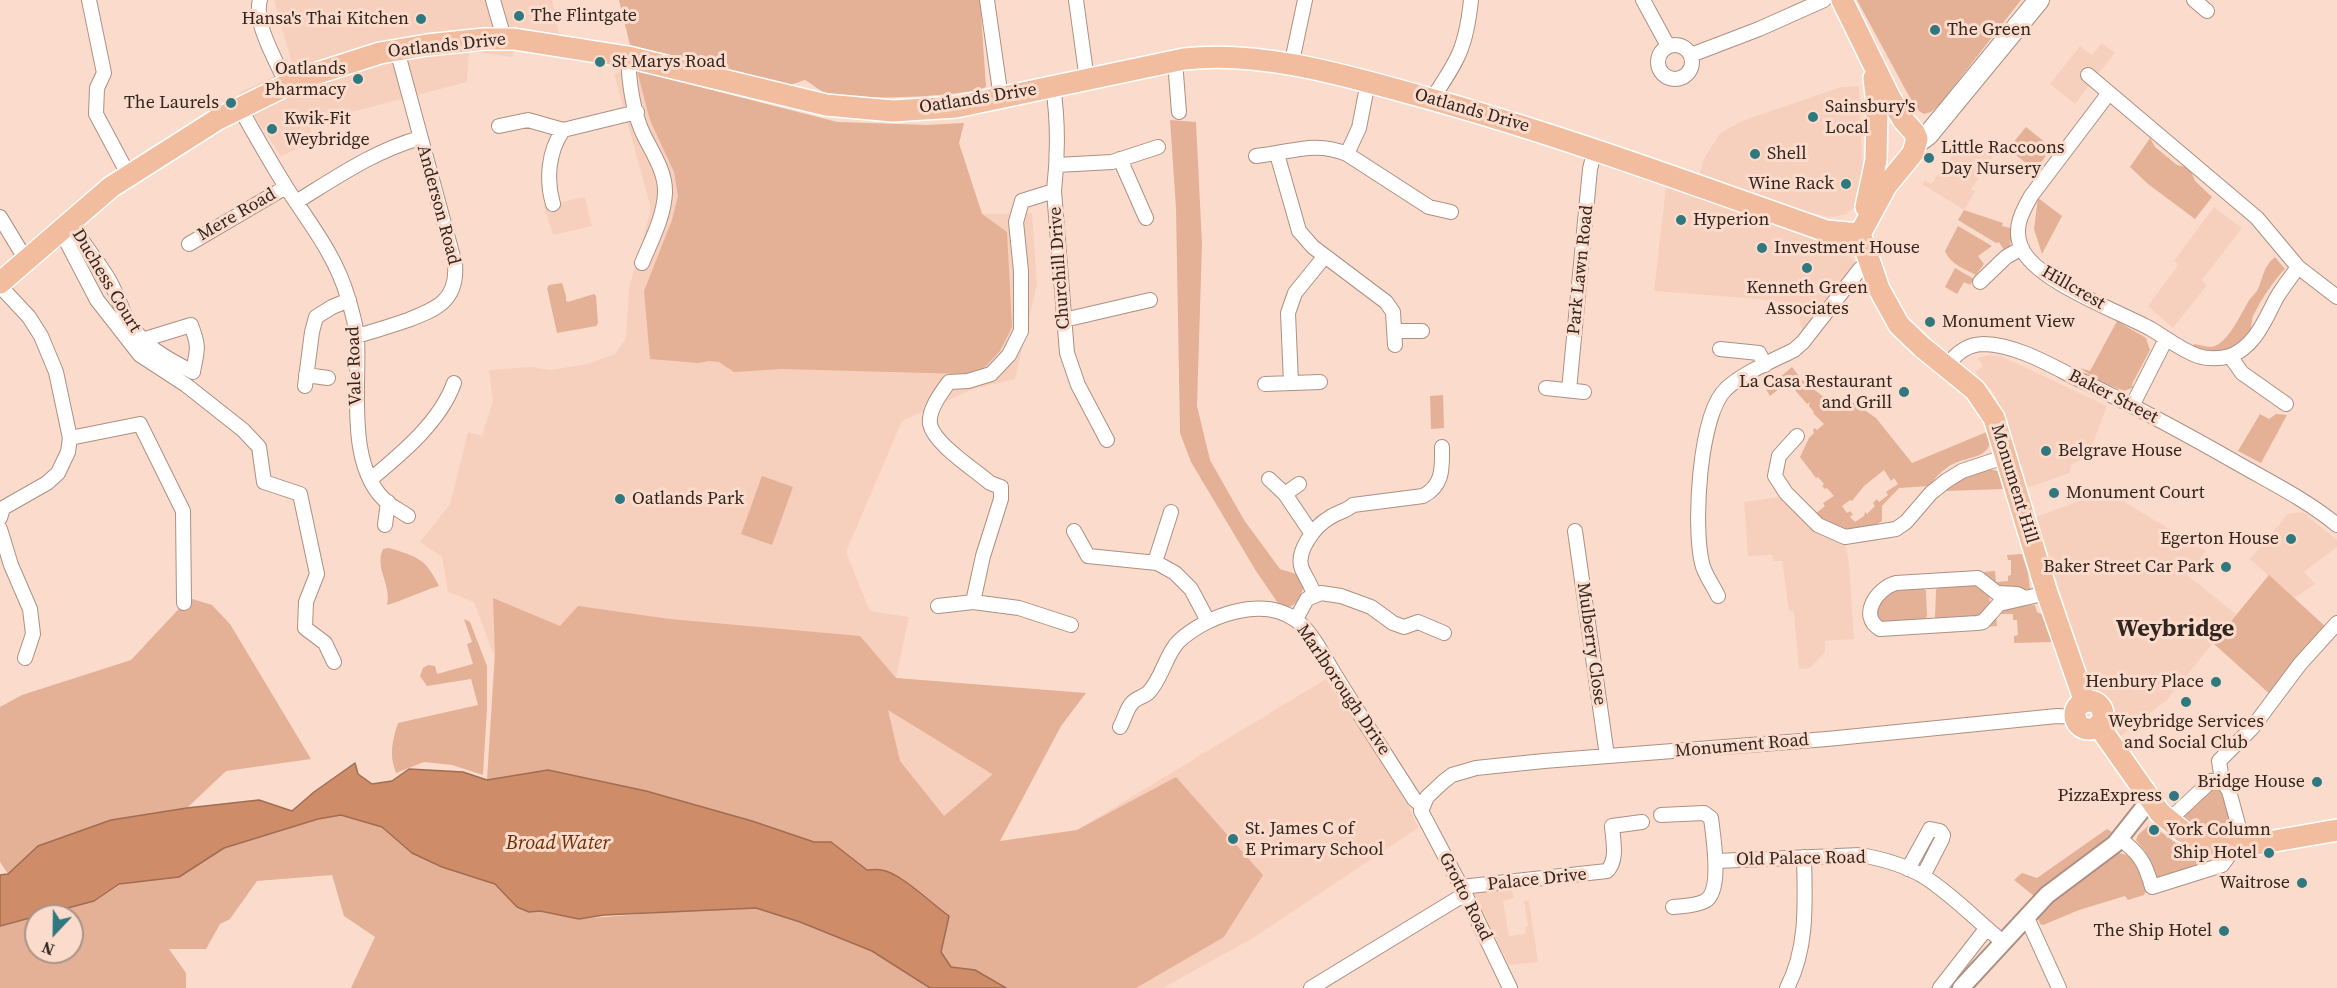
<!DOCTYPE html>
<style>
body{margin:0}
#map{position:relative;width:2337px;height:988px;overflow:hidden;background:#fbdccc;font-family:"Source Serif 4",serif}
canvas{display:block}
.north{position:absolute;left:24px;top:904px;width:60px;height:60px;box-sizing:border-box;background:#fbdccc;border:2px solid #aa9387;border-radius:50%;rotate:202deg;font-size:16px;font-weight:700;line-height:24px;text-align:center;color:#31251f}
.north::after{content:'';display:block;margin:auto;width:21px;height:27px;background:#2f7880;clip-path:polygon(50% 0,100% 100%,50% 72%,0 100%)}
</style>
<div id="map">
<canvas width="2337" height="988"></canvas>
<div class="north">N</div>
</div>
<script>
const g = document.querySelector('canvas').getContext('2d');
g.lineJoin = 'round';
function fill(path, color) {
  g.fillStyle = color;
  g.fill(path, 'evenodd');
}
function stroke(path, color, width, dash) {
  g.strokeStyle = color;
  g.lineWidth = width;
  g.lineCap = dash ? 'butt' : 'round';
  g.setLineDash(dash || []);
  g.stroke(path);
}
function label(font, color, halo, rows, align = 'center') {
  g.font = font + ' "Source Serif 4",serif';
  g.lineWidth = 6;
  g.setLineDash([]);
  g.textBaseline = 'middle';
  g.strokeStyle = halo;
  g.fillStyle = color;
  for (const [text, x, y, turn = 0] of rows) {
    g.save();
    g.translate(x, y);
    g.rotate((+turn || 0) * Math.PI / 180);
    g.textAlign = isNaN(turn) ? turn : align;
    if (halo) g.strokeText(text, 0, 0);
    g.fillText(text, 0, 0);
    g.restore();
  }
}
const built = new Path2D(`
 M274,0H552L559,34L520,31L512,57L469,51L467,82L309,123L314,141L281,156L239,93L293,67Z
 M2102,43L2115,53L2098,74L2091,68L2082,80L2089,86L2075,104L2050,84L2080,46L2092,55Z
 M637,71L837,122L927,125L964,123L959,143L982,214L1032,213L1037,284L1015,379L973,389L902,421L846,552L870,611L909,617L896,678L1001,687L993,775L916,876L487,780L494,656L474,602L448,592L442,557L420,542L450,504L468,432L482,436L493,400L489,370L531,367L551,370L587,364L615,354L626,338L629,288L651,209L614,73Z
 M1859,86L1863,173L1862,196L1855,207L1845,215L1829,217L1773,204L1847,251L1856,263L1803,333L1796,305L1759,299L1654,291L1667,178L1695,188L1704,159L1720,133L1742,121L1841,87Z
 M1965,138L1993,157L1971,189L1975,192L1964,210L1922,184L1925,180L1931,184Z
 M585,197L592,226L553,235L544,206Z
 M2214,207L2242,228L2202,280L2207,285L2173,328L2148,306L2178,265L2174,261Z
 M1989,355L2001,356L2107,406L2088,456L2071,465L2070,473L2027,488L2005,416L1993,392L1975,372L1983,366L1977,358Z
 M2106,491L2206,551L2187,575L2236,614L2167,700L2120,737L2083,662L2036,517Z
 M1780,497L1814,531L1831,539L1845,540L1849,564L1854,639L1825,641V652L1810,668L1799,669L1794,614L1793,611H1789L1782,561H1773L1772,555L1748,556L1744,502Z
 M2302,512L2337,540V547L2304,572L2315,584L2294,598L2250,559L2288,514Z
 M1326,679L1403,792L1418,828L1253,938L1163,988H1027L1077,830Z
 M1511,886L1514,898L1503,901L1509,936L1526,934L1525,927L1528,926L1524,901L1529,900L1538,962L1509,965L1474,894L1475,890Z`);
const green = new Path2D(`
 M619,0H980L986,87C964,97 853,101 829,94C820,92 813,84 805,80L787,86L730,70L630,45Z
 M1857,0H2021L1940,104L1931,112L1924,114L1916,109Z
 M637,71L837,122L927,125L964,123L959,143L982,214L1007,232L1012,327L1000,351L984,368L965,374L782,369L734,372L719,362L709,361L698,363L650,359L644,291L672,220L678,196L674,172L650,120Z
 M1170,120L1196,122L1202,244L1197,406L1210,460L1244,520L1280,569L1296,574L1304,585C1300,600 1297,606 1282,609L1256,571L1191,462L1180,433L1176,208Z
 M2026,127L2052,148L2035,170L2008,149Z
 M2150,138L2155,147L2177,165L2186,167L2191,171L2195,181L2212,197L2195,219L2148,184L2130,167Z
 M2038,198L2062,216L2042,254L2034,229Z
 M1964,210L2003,223L2002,226L2010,228L2012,233L2010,246L2004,250L1999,242L1996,243L1958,220Z
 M1958,226L1992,246L1978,256L1984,264L1976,275C1965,269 1950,264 1945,251Z
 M2275,257L2285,269C2273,281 2261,300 2253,316C2251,322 2252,329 2249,334C2235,353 2213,354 2192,349L2194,344C2201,345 2211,349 2217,345C2230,338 2241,314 2248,302C2250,298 2254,295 2257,291C2263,279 2263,266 2275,257Z
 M1955,268L1974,279L1970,285L1964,282L1957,294L1945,287Z
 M562,283L566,296V301L568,302L594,294L596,296L598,323L596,326L557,333L547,288L549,285Z
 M2117,321L2146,338L2150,350L2133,382L2132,386L2134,387L2124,391L2102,382H2105L2098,381L2080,368L2090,371Z
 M1792,367L1802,380L1825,398L1853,402L1876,418L1912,463L1989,431C1996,459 1970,455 1953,464C1943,469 1935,478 1929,486L1899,488L1882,506V521C1874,528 1851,530 1840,529C1830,527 1822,520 1815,514L1825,506L1823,503L1834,496L1827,488L1825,489L1822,486L1824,484L1818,477L1816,478L1800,457L1809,438L1814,433L1813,430L1815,428L1817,430L1824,424L1813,413L1814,412L1809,406L1810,402L1807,404L1788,382L1770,396L1766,389ZM1884,470L1891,481L1894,478L1898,484L1886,492L1888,495L1879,502L1877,499L1873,503L1875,506L1867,514L1865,512L1864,516L1855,522L1850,517L1853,514L1850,511L1847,513L1842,506L1850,500L1852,501L1864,486Z
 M1443,395L1444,428L1431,429L1430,396Z
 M2260,414L2269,419L2276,414L2287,415L2261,463L2238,451Z
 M1989,469L1998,471L2003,489L1945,491L1957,479Z
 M762,476L793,487L772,545L741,534Z
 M389,548C418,557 425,558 439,586C421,591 405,600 387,605C392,585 374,568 383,549Z
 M2022,554L2028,573L2030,589C2002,590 2002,592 1982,572L1995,571L1996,582L2008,581V576L2011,575V560H2008L2007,555Z
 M2269,575L2327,628L2272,696L2213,643Z
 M1976,584L1989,593L1990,604L1981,617L1940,621L1935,617L1936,590L1938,587Z
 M1923,588L1926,591L1927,616L1924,621L1877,622L1875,605L1888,591Z
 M189,598L212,605L230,624L311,759L226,771L187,808L111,820L38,846L8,874L0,862V707L22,695L131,660Z
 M493,598L560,626L578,606L670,619L860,636L896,678L1086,693L1061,726L1000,841L1077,830L1176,777L1263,875L1224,937L1136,988H1005L975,970L951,967L941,953L949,916C933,905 900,872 881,870C877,869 871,870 867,870L831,842H814L752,821L646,791L548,770L487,780L495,656ZM888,710L992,774V775L944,816L900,761Z
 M2035,605L2037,612L2044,615L2053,642L2014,643V636L2018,635L2017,620H2013V614H1996L1997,626L1984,627L1999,610L2007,606Z
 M464,619L470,622L487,666V708L483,775L452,765L424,762L396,773C389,755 392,741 398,723L478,705L471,679L427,686L420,676L423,668L428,665L435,666L437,674L473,664L467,644L472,642Z
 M2214,786L2224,787L2235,834L2232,836C2209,836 2198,831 2181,817Z
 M341,815L382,827L412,853L442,867L495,884L517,907L579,919L703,909L756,908L800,922L872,951L930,988H351L375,937L344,916L332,875L257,881L230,919L220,924L206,949H169L186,973V988H0V926L36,917V952H72V916H39L94,901L118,884L179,877L224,848L318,819Z
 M2149,825L2153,826L2180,846L2198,852L2202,861L2207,864L2156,885L2145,851L2136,840L2138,835Z
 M2107,829L2112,832C2091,859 2058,873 2034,896L2014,880L2022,873L2037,878Z
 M2118,853L2132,856L2142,874L2146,891L2144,895L2128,900L2125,896L2079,910L2043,925L2040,924L2037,915L2056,896Z`);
const water = new Path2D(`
 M355,763L358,774L372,784L392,781L409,769L463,772L487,780L548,770L646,791L752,821L814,842H831L867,870C871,870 877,869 881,870C900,872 933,905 949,916L941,952L951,967L975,970L1006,988H930L872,951L800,922L756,908L604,915L579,919L540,911L529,912L517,907L495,884L442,867L412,853L382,827L341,815L318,819L224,848L179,877L119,884L94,901L0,926V875L8,874L38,846L111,820L187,808L259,800L292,811L314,792Z`);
const minor = new Path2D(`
 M89,0L104,73L97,88L96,114L128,174
 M260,0C253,23 277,62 287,85
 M493,0L504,38
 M987,0L1001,98
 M1076,0L1087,80
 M1643,0L1668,46
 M2194,0L2207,11
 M1658 62a17 17 0 1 1 34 0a17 17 0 1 1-34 0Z
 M1691,55L1759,29L1824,0
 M628,57C629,81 632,106 641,129C650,150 666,170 665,193C664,217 651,241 642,263
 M1175,61L1179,112
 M1291,66L1305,0
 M2088,75L2257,218L2298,267C2291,277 2283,287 2277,297C2265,319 2256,346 2230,356C2220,359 2207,359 2198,356C2181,350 2166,338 2151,329C2118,311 2035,281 2021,247C2013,228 2022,212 2031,196L2109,93
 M1053,86C1058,120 1058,156 1054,191L1067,353L1078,385L1107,440
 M1432,99C1458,60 1466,48 1471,0
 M240,108C255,135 270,161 286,187C310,224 336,256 348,298C352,311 356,325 357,338C360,386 345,469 389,504C395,508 402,512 408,516
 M499,126L528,120L563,130
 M1277,154L1299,231L1313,247L1386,302L1393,312L1395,345
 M1347,154L1359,128L1368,82
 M1256,156C1290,153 1314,140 1347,154L1429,207L1451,212
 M1120,159L1146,218
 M1057,165L1112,162L1158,147
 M296,202C337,177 374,151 420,138
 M553,204C546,180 548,152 563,130L637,112
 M0,217L26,260
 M70,221C80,240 94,256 106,275C115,288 119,303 126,317C141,345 165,358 193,372C197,349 200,349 191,325L142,340
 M60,229L97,300L140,355L186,385L243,430L259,447L264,482L300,494L317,574L306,602L305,628L325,643L334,662
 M189,244L286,187
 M2298,267L2337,297
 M1980,282L2006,257L2022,248
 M0,286L29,317L41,336L56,372L70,438L68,452L58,473L47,483L3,508L0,518
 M1064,320L1150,300
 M1394,331H1422
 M357,336C374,331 391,326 408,320C437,309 458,300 455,264L397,50
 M1720,349L1759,353L1765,365
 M2230,356L2242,373L2286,404
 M1947,366C1956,353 1968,344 1984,344C2017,345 2050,365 2078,379C2135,406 2190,436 2244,467C2276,485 2309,502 2337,525
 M306,375L328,378
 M1291,383L1288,313L1295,293L1325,256
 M1265,384L1320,382
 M305,386L312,332L316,317L332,307L349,300
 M1546,388L1584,392
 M1569,390L1590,169L1595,149
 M2132,406L2166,339
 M1797,436L1779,456L1775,476L1786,493L1818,525L1845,537L1896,529L1906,522L1931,493L1946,481L1962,471L2007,456
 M70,438L140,424L183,511L184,603
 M371,479C402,453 440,422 454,383
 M1269,479L1285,494
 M1299,484L1285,494L1312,534
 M385,525L388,502
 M0,529L11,565L30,609L33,634L25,658
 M1074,531L1088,556L1157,563L1175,573L1191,589L1208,621
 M1575,531L1607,756
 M1155,562L1171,512
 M1314,594C1311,585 1306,578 1302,569C1295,552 1315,526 1329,518C1337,512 1345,512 1353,505L1423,496C1444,485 1442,467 1442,447
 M1718,596C1713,585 1704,574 1702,563C1693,527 1699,414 1726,389C1741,374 1774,360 1794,350L1803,342L1860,269L1870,264
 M2023,597L2017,594L1997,593L1978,578L1896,583C1877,588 1858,616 1880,629L1977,623L1983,622L1999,604L2047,593
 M973,602L1019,608L1071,625
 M938,606L973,602L983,556L1001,499V487L990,483C974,469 934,444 930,424C928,410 941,393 949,382L968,381L991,374L1009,355L1021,331V271L1016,222L1022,201L1054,191
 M1296,619L1307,599L1321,593L1341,596L1371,607L1393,623L1404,627L1418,622L1444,633
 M1120,727C1124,720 1127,708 1132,703C1136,698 1143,697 1148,693C1162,679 1165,656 1178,642C1205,616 1262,595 1296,620C1313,633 1324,657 1335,675C1361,717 1388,758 1414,799L1422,806
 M1661,815L1704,813L1711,818C1713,836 1723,891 1705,901C1696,906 1683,906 1673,907
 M2168,821L2211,781L2222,780
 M2119,838C2140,854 2145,862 2152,887L2222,865L2228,857V849
 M2244,846L2229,791L2222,780L2219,761L2252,728L2300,664L2337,623
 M1716,861L1861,855C1883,859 1904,865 1923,876C1952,894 1977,921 2003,942
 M1908,869L1930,829L1940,831L1943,835L1942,839L1923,876
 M1461,887L1607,871C1618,860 1613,841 1612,826L1642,822
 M2027,918L2059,988
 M1311,988L1465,894
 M1510,988L1465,894L1421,811L1427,797L1443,782L1452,775L1476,768L1544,761L1827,739L2057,716L2075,717
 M1787,988C1808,948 1805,901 1804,857
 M1940,988L1986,929`);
const tertiary = new Path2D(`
 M1961,988L2047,895L2115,844L2149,801`);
const secondary = new Path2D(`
 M1917,143L1928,135L2039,0`);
const primary = new Path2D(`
 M1842,0L1890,98L1904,121L1914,132L1917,139L1913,153L1886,186L1860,234
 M1866,207L1876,160L1877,103L1874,78
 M1860,234L1879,289L1899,325L1922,347L1975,390L1994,418L2047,593L2085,702
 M0,283L111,187L218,119L299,79L380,53L427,45L484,39H514L628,57L826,105L893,111L956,107L1184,59C1259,50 1344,75 1416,95C1555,133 1690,183 1826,231L1860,234
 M2075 715a14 14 0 1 1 28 0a14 14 0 1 1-28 0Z
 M2098,725L2160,813L2182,831L2201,841L2228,849L2337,830`);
const markers = [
 [519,16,6,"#2f7880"],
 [421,19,6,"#2f7880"],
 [1935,30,6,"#2f7880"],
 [600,62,6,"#2f7880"],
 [358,79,6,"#2f7880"],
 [231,103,6,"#2f7880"],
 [1813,117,6,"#2f7880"],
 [272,129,6,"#2f7880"],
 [1755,154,6,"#2f7880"],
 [1929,158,6,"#2f7880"],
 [1846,184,6,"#2f7880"],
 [1681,220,6,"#2f7880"],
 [1762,248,6,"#2f7880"],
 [1807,268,6,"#2f7880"],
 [1930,322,6,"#2f7880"],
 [1904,392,6,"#2f7880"],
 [2046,451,6,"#2f7880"],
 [2054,493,6,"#2f7880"],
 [620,499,6,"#2f7880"],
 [2291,539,6,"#2f7880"],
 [2226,567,6,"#2f7880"],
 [2216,682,6,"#2f7880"],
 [2186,702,6,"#2f7880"],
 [2317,782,6,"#2f7880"],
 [2174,796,6,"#2f7880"],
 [2154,830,6,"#2f7880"],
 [1233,839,6,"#2f7880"],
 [2269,853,6,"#2f7880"],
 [2302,883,6,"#2f7880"],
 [2224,931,6,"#2f7880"]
];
const poiNames = [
 ["The Flintgate",531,16],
 ["Hansa's Thai Kitchen",409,19,"right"],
 ["The Green",1947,30],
 ["St Marys Road",612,62],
 ["Oatlands",346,69,"right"],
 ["Pharmacy",346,90,"right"],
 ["The Laurels",219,103,"right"],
 ["Sainsbury's",1825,107],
 ["Local",1825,128],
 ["Kwik-Fit",284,119],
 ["Weybridge",284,140],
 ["Little Raccoons",1941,148],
 ["Day Nursery",1941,169],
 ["Shell",1767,154],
 ["Wine Rack",1834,184,"right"],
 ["Hyperion",1693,220],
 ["Investment House",1774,248],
 ["Kenneth Green",1807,288,"center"],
 ["Associates",1807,309,"center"],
 ["Monument View",1942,322],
 ["La Casa Restaurant",1892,382,"right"],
 ["and Grill",1892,403,"right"],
 ["Belgrave House",2058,451],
 ["Monument Court",2066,493],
 ["Oatlands Park",632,499],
 ["Egerton House",2279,539,"right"],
 ["Baker Street Car Park",2214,567,"right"],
 ["Henbury Place",2204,682,"right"],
 ["Weybridge Services",2186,722,"center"],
 ["and Social Club",2186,743,"center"],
 ["Bridge House",2305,782,"right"],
 ["PizzaExpress",2162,796,"right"],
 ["St. James C of",1245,829],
 ["E Primary School",1245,850],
 ["York Column",2166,830],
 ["Ship Hotel",2257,853,"right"],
 ["Waitrose",2290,883,"right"],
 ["The Ship Hotel",2212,931,"right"]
];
const streetNames = [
 ["Oatlands Drive",447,46,-6],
 ["Oatlands Drive",978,99,-9],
 ["Oatlands Drive",1472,111,16],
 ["Anderson Road",438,205,75],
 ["Mere Road",237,215,-30],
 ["Churchill Drive",1060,268,-94],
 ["Park Lawn Road",1581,270,-84],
 ["Duchess Court",106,281,59],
 ["Hillcrest",2073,288,30],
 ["Vale Road",355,366,-92],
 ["Baker Street",2113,397,27],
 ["Monument Hill",2014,484,73],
 ["Mulberry Close",1591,644,82],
 ["Marlborough Drive",1343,690,56],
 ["Monument Road",1742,746,-5],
 ["Old Palace Road",1801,859,-1],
 ["Palace Drive",1537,880,-6],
 ["Grotto Road",1465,897,63]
];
const waterNames = [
 ["Broad Water",558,844]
];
const districtNames = [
 ["Weybridge",2175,630]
];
fill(built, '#f7d0bd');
fill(green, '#e4b096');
fill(water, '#cf8c69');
stroke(water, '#a06d53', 1.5);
stroke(minor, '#ad9082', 16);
stroke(tertiary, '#ad9082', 20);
stroke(secondary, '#ad9082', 22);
stroke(primary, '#fff', 24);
stroke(minor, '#fff', 14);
stroke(tertiary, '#fff', 16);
stroke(secondary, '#fff', 20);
stroke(primary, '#f2bc9e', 21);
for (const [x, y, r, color] of markers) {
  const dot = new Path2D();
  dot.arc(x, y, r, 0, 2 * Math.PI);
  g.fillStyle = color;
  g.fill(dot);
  stroke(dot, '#fbdccc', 2);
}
label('18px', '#31251f', '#fbdccc', poiNames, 'left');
label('18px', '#31251f', '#fbdccc', streetNames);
label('italic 20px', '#692d01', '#fbdccc', waterNames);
label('bold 24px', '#31251f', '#fbdccc', districtNames);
</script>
